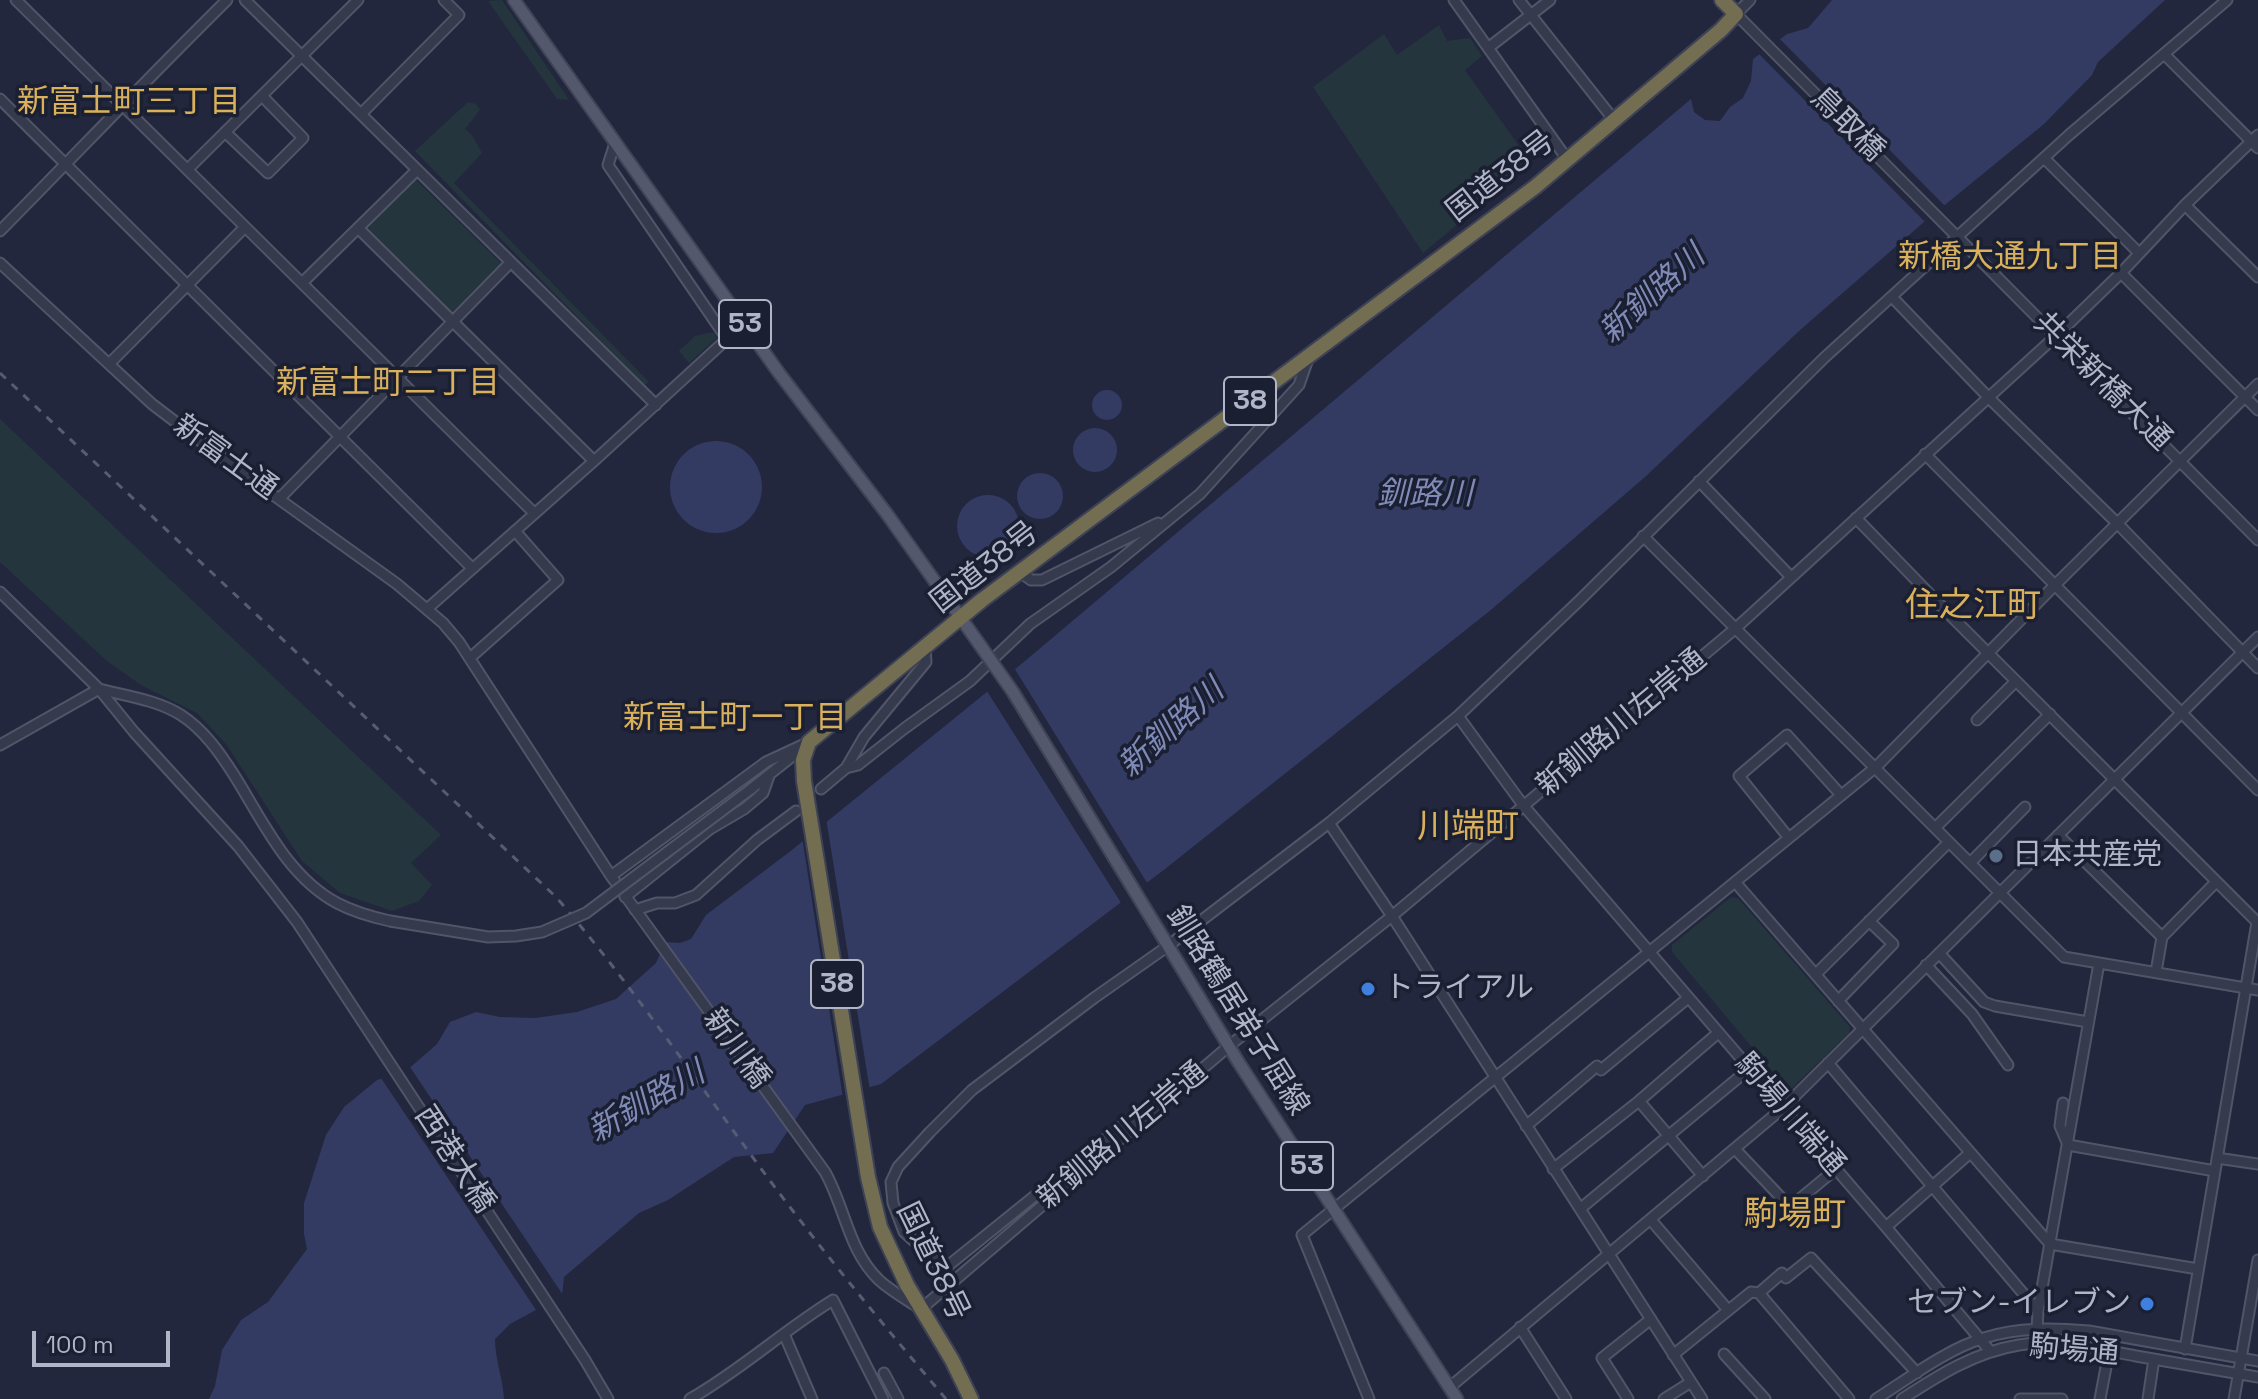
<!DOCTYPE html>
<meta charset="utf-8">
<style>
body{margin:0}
#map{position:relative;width:2258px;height:1399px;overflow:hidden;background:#22273d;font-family:"Space Grotesk",sans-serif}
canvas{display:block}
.scale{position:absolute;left:32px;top:1331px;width:138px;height:36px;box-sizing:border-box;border:4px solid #b1b5c8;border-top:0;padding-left:10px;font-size:24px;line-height:28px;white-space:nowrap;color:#b1b5c8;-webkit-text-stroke:6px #1b1f32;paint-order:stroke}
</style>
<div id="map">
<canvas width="2258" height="1399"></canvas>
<div class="scale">100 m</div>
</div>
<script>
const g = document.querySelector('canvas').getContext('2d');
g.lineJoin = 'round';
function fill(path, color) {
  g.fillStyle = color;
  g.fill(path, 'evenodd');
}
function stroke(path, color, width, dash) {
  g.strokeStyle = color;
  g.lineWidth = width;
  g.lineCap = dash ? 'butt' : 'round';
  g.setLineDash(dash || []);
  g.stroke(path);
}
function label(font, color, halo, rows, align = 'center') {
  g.font = font + ' "Space Grotesk","Noto Sans JP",sans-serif';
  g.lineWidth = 7;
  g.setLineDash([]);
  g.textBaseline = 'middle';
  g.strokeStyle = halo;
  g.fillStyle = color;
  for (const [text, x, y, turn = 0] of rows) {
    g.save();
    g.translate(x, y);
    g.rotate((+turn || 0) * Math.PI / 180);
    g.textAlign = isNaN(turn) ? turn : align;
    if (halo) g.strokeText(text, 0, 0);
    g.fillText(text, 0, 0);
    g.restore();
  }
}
const green = new Path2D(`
 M502,0L569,100L557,99L488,1Z
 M1439,25L1447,41L1470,38L1482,56L1465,70L1531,163L1423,253L1313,87L1384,34L1397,55Z
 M468,102L476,104L480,110L465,129L472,135L482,153L454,183L649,382L644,385L415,151Z
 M413,177L502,264L454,314L364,227Z
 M707,333H714L717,338L689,363L679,351L695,336Z
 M0,419L441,835L411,863L432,885L419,901L392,911L340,893L302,861L226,744L197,713L141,685L107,661L0,562Z
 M1731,897L1738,898L1850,1027L1849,1033L1791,1089H1787L1672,952V945Z`);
const water = new Path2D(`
 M1832,0H2165L2098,62L2092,75L2044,124L1924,222L1799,331L1645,477L1492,609L1165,869L881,1084L805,1105L773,1153L734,1157L668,1200L639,1213L564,1277L562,1296L510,1324L495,1339C495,1360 503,1378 504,1399H209L215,1386L222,1350L241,1320L268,1302L307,1249L304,1234V1203L326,1135L344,1107L377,1080L406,1071L437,1044L450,1022L476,1012L500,1017L535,1018L577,1012L616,999L656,963L665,942L680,943L691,939L706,915L792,850L1025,661L1691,99L1694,112L1705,120L1720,121L1730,107L1743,98L1751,81L1753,59L1787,34L1808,28Z
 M1092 405a15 15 0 1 1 30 0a15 15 0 1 1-30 0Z
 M1073 450a22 22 0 1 1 44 0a22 22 0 1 1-44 0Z
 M670 487a46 46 0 1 1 92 0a46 46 0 1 1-92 0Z
 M1017 496a23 23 0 1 1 46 0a23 23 0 1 1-46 0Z
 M957 526a31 31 0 1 1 62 0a31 31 0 1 1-62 0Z`);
const pier = new Path2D(`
 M1777,36L1947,208L1927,224L1756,51Z
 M1013,666L1149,886L1123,906L985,688Z
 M826,818L870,1091L843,1098L802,837Z
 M408,1064L565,1298L564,1300L538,1313L379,1075L404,1067Z`);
const minor = new Path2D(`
 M16,0L534,513
 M245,0L656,405
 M1454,0L1567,159
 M1519,0L1614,120
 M1750,0L1736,14L2258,540
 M1488,48L1550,0
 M2164,54L2258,148
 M0,99L472,568
 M361,114L459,15L444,0
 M225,132L268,173L303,138L262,96
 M2044,158L2139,253
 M188,169L358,0
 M2185,205L2258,277
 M359,229L594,461
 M0,231C76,154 150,76 227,0
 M0,263L152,404L240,471L397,584L443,623L459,642L611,876L825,1172C845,1207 848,1250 879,1280C891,1291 907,1300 921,1309L1229,1046L1392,916L1736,628L2057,335L2121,273L2185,205L2258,135
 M2121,273L2258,410
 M302,283L417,170
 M1893,298L1989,398L2117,523L2258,668
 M109,364L245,227
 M1925,454L2258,790
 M1699,481L1791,577
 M280,498L510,263
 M1856,518L1948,613L2257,922L2185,1349
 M1643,536L2064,957L2258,990
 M1020,572L1031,580H1042L1158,523
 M0,592L99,689L134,732L238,846L297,922L585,1360L608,1399
 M427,609L594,461L727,339L608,165L615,143
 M470,658L558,580L515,531
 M1458,716L1523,805L1886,1227L1990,1351
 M1977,720L2016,681
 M0,745L99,689C127,696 157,700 181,715C204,730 220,753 234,775C263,821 287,876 337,903C354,912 372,917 390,921
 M846,768L858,765L905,728L970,681L1030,624L1111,567L1200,494L1299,385L1308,359
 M751,789L799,751
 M821,789L846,768L864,737L926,662L925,647
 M1329,823L1392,916L1702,1399
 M1935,828L2050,714
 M2058,835L2162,937L2156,972
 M1789,838L1739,776L1787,735L1841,795
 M1970,863L2025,807
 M611,876L766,762L809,742
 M1735,882L2050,1244L2198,1269
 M625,897L710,829L744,809L763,793L769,776
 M635,910L657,903H675L696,895L757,840L796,811
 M2162,937L2216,882
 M1939,953L1984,1002L1995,1006L2088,1022
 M1926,965L1972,1014L2008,1065
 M1816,974L1949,842
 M1838,1001L1893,944L1869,921
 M1828,1063L2038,1311
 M1639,1101L1703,1176
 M2063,1103L2060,1126L2068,1145L2215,1171
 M1143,1119H1130L944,1269L904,1232L893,1203L891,1182L898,1167L930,1132L972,1090L1094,998L1168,946L1329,823L1458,716L1580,600L1824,358L2069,135L2227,0
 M1526,1126L1597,1066L1601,1070L1688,998
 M1735,1149L1790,1207L1836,1169
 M2217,1158L2258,1164
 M1553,1169L1639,1101L1718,1033
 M1580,1209L1749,1069
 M1651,1220L1728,1310
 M1886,1227L1970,1153
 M1520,1327L1566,1399
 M2037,1329L2038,1311L2099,963
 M784,1334L812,1399
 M1724,1354L1765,1399
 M1673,1355L1751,1292L1759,1293
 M884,1373L898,1399
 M1450,1387L1783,1108L2258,637
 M690,1399C741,1370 784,1330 833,1300L883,1399
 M1369,1399L1302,1235L1876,767L2055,585L2258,384
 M1628,1399L1602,1358L1651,1319
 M1664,1399L1691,1382
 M1849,1399L1759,1293L1782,1273L1786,1278L1811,1258L1917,1373
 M1876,1399C1909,1378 1947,1349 1984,1338C2018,1327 2054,1328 2089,1331L2258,1361
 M1902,1399C1939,1375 1975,1352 2019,1345C2058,1338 2098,1349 2136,1356C2176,1363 2217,1370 2258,1377
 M2020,1399H2062
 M2100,1399L2109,1351
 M2148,1399L2154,1359
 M2234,1399L2258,1260`);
const major = new Path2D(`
 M514,0L779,373L887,514L980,645
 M1159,931L1239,1063L1457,1399`);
const highway = new Path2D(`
 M971,1399L952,1360L907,1285L880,1227L868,1177L804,781L803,760L809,742L982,600L1535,187L1721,30L1736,14L1722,0`);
const rail = new Path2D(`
 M0,373L556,897C634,987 700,1087 771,1182C827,1257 886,1328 946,1399`);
const minorBridge = new Path2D(`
 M390,921L488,937L516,936L542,932L586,913L751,789`);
const majorBridge = new Path2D(`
 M980,645L1013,692L1159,931`);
const markers = [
 [1996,856,8,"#5c6f8a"],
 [1368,989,8,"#3f7fe0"],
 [2147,1304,8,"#3f7fe0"]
];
const shields = [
 [745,324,52],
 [1250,401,52],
 [837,984,52],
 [1307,1166,52]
];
const shieldNames = [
 ["53",745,324],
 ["38",1250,401],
 ["38",837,984],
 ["53",1307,1166]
];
const streetNames = [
 ["鳥取橋",1847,125,45],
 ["国道38号",1501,177,-38],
 ["共栄新橋大通",2102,382,45],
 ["新富士通",225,458,36],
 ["国道38号",985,568,-38],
 ["新釧路川左岸通",1622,723,-40],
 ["釧路鶴居弟子屈線",1237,1011,58],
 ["新川橋",736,1049,54],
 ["駒場川端通",1789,1115,49],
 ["新釧路川左岸通",1123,1136,-40],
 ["西港大橋",454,1160,57],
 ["国道38号",932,1262,64],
 ["駒場通",2074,1351,5]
];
const poiNames = [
 ["日本共産党",2012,856],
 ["トライアル",1384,989],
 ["セブン-イレブン",2131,1304,"right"]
];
const neighbourhoodNames = [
 ["新富士町三丁目",129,103],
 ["新橋大通九丁目",2010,258],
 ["新富士町二丁目",388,384],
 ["新富士町一丁目",735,719]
];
const waterNames = [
 ["新釧路川",1653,295,-42],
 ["釧路川",1425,495],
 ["新釧路川",1172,729,-42],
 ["新釧路川",647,1103,-30]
];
const quarterNames = [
 ["住之江町",1973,607],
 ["川端町",1468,828],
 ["駒場町",1795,1216]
];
fill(green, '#24353e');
fill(water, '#333b63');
fill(pier, '#22273d');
stroke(minor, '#515568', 13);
stroke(major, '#3f4356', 15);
stroke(highway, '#3e4255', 18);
stroke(minor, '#363a4d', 9);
stroke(major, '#53586d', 11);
stroke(highway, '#736e52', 14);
stroke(rail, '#575c74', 3, [8, 8]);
stroke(minorBridge, '#515568', 13, []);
stroke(majorBridge, '#3f4356', 15, []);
stroke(minorBridge, '#363a4d', 9);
stroke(majorBridge, '#53586d', 11);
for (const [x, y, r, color] of markers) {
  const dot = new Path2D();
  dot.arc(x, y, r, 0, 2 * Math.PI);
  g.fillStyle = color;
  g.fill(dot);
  stroke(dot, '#1b1f32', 3);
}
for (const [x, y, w] of shields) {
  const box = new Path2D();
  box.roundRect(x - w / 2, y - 24, w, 48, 6);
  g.fillStyle = '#1b1f32';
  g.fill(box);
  stroke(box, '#b1b5c8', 2);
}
label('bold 28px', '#b1b5c8', null, shieldNames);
label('30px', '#b1b5c8', '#1b1f32', streetNames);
label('30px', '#b1b5c8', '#1b1f32', poiNames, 'left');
label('32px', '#d9b05c', '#1b1f32', neighbourhoodNames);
label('italic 32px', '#7f8ab6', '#1b1f32', waterNames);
label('34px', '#d9b05c', '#1b1f32', quarterNames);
</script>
